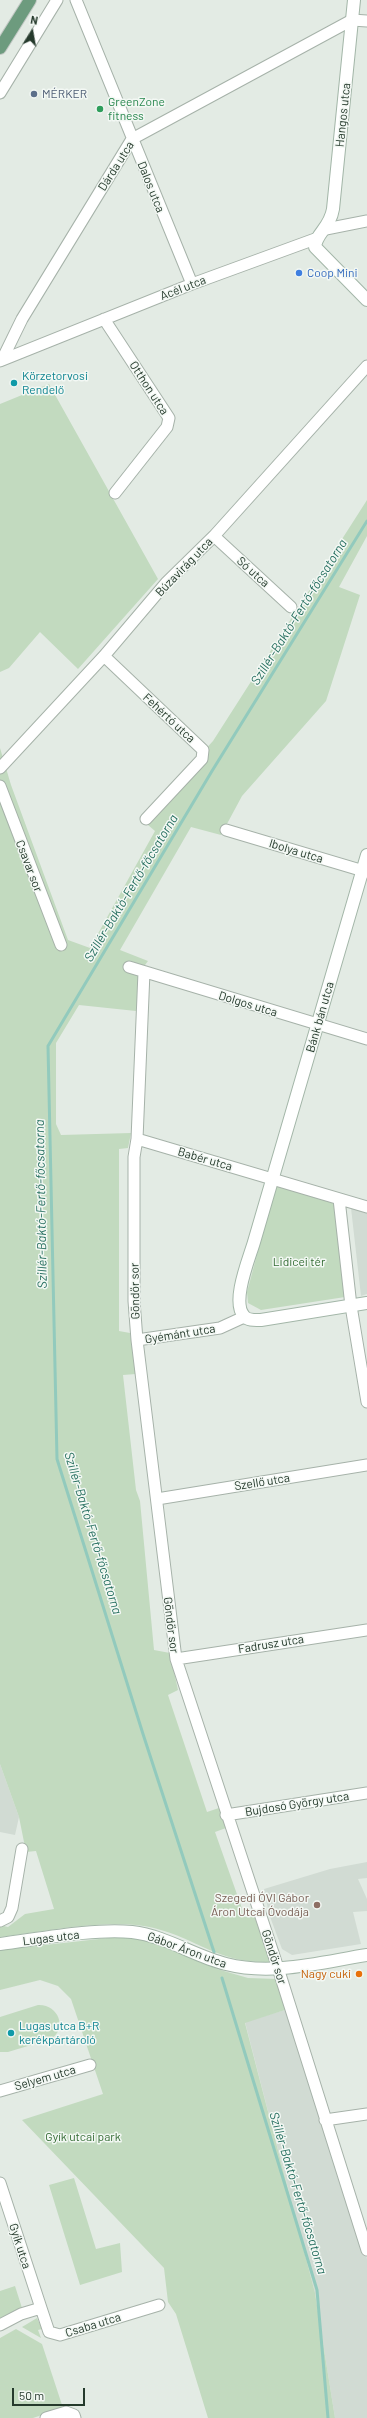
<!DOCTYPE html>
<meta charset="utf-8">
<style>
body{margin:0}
#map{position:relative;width:367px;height:2418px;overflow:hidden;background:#e3ebe4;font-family:Barlow,sans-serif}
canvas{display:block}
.north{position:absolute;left:12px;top:12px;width:40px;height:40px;-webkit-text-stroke:3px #f3f8f4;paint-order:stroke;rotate:11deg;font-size:11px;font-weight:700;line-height:16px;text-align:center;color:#253a2c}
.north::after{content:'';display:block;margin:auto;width:14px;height:18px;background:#253a2c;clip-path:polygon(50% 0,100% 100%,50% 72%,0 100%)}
.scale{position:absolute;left:12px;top:2388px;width:73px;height:18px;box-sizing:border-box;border:2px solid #253a2c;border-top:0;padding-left:5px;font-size:12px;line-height:14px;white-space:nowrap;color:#253a2c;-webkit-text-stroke:3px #f3f8f4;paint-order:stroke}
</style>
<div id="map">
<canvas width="367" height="2418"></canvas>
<div class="north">N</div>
<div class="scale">50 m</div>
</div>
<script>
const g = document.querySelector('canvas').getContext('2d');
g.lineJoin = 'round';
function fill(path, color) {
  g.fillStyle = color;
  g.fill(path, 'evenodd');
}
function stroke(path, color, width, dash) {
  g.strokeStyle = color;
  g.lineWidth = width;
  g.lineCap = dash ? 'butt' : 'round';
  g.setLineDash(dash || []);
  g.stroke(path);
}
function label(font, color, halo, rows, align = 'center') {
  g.font = font + ' Barlow,sans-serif';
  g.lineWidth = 3;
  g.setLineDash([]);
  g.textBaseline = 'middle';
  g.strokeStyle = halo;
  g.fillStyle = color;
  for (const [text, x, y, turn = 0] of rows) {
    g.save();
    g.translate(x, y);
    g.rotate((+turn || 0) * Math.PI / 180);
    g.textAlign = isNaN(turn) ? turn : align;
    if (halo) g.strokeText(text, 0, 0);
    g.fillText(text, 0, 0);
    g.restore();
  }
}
const built = new Path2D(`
 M351,1208L367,1212V1294L361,1296Z
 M0,1764L19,1817L15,1835L0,1832Z
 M367,1862V1878L358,1879L367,1899V1911L353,1912L361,1944L292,1955L282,1949L269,1914L264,1889L330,1869Z
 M288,2009L367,2259V2418H335L315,2293L245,2022Z`);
const green = new Path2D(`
 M49,384L158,579L78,669L40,632L9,668L0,672V404Z
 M367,500V536L339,587L360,595L326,701L242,796L221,835L191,827L120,950L148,961L142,969L139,1014L136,1011L79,1005L56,1043V1124L61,1135L131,1133L128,1148L119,1149V1331L130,1333L136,1374L123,1375L136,1490L140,1501L154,1650L170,1653L178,1690L168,1695L207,1812L219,1808L226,1828L215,1832L245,1917L254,1915L270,1962C219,1964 198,1939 154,1928C111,1917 45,1932 0,1937V1925L8,1927L25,1914L54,1909L36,1851L26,1852L19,1817L0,1764V748L11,785L68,940L90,948L155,831L141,819L213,741Z
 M276,1184L335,1204L345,1297L261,1310L248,1303L247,1292Z
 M108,1938H136L168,1947L217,1969L248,1978L278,1979L288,2009L245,2023L315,2293L335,2418H208L176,2314L168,2302L164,2268L22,2120L103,2094L71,1999L58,1986L40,1980L0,1990V1950Z
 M38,2005C58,2004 68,2028 51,2039L8,2052H0V2017Z
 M74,2178L96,2249L120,2243L122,2272L80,2285L49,2185Z
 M15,2286L22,2308L0,2319V2291Z
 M37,2318L42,2329L38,2330L41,2338L22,2327Z
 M16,2329L42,2344L63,2408L33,2418H0V2338Z`);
const stream = new Path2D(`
 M214,1952L143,1734L57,1459L48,1046L212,771L367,521
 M222,1978L317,2290L328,2418`);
const street = new Path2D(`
 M76,0L192,284
 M0,93L57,0
 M326,229L367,221
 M104,319L169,418L167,427L115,493
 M2,360L22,319L132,139L352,20L367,21
 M0,361L192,284L315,239
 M214,536L291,607
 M104,656L203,750L202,759L146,819
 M0,768L104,656L166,583L214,536L367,366
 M0,786L61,945
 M226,830L367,872
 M129,967L367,1039
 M144,972L137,1139L134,1157V1301L137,1340L176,1659L278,1968L367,2250
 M137,1139L367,1207
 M339,1199L351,1306L367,1402
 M137,1340L220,1328L244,1317
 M157,1499L367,1465
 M176,1659L367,1630
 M226,1815L367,1793
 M0,1921L8,1917L12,1908L22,1849
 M0,2091L90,2065
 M325,2120L367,2114
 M0,2183L41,2308
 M0,2325L21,2314L41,2308L49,2332L60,2335L159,2305
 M46,2418L66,2412L74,2415L75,2418`);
const secondary = new Path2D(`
 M354,0L333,209C330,228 316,233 315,247L367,300
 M367,855L254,1242C249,1259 231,1302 244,1316C248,1321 256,1320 261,1320L367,1303
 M0,1944C39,1939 95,1928 132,1932C166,1936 194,1956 226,1964C272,1976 322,1962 367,1955`);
const primary = new Path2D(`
 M0,48L30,0`);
const markers = [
 [34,94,4,"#5c6f8a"],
 [100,109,4,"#2e9e5b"],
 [299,273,4,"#3f7fe0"],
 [14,383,4,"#0f9aa8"],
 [317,1905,4,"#8d6e63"],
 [359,1974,4,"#e8710a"],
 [11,2033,4,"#0f9aa8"]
];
const serviceNames = [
 ["MÉRKER",42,94]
];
const leisureNames = [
 ["GreenZone",108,102],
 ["fitness",108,116]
];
const streetNames = [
 ["Hangos utca",343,115,-84],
 ["Dárda utca",116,166,-58],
 ["Dalos utca",151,187,68],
 ["Acél utca",183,288,-21],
 ["Otthon utca",149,388,57],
 ["Búzavirág utca",184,567,-46],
 ["Só utca",253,572,42],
 ["Fehértó utca",169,718,43],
 ["Ibolya utca",296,851,17],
 ["Csavar sor",29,866,69],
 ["Dolgos utca",248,1004,17],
 ["Bánk bán utca",320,1017,-74],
 ["Babér utca",205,1159,16],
 ["Göndör sor",135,1291,-91],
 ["Gyémánt utca",180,1334,-9],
 ["Szellő utca",262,1482,-9],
 ["Göndör sor",171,1625,83],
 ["Fadrusz utca",271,1644,-9],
 ["Bujdosó György utca",297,1804,-9],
 ["Lugas utca",51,1938,-7],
 ["Gábor Áron utca",187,1950,20],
 ["Göndör sor",274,1957,72],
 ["Selyem utca",45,2078,-16],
 ["Gyík utca",20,2246,72],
 ["Csaba utca",93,2325,-17]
];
const shopNames = [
 ["Coop Mini",307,273]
];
const cultureNames = [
 ["Körzetorvosi",22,376],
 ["Rendelő",22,390],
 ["Lugas utca B+R",19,2026],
 ["kerékpártároló",19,2040]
];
const parkNames = [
 ["Lidicei tér",299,1262],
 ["Gyík utcai park",83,2137]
];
const educationNames = [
 ["Szegedi ÓVI Gábor",309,1898],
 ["Áron Utcai Óvodája",309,1912]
];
const foodNames = [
 ["Nagy cuki",351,1974]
];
const waterNames = [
 ["Szillér-Baktó-Fertő-főcsatorna",299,612,-58],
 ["Szillér-Baktó-Fertő-főcsatorna",131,888,-59],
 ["Szillér-Baktó-Fertő-főcsatorna",41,1204,-91],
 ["Szillér-Baktó-Fertő-főcsatorna",93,1533,73],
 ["Szillér-Baktó-Fertő-főcsatorna",298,2193,73]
];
fill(built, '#d1dbd3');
fill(green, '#c2dabf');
stroke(stream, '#92cabd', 3);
stroke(street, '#a6b2a9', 13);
stroke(secondary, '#a3b6a8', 14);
stroke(primary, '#c2c8c4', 14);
stroke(street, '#fff', 11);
stroke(secondary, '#fff', 12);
stroke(primary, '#6d9b7e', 12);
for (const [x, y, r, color] of markers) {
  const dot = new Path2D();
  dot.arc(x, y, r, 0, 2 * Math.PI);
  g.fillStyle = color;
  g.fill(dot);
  stroke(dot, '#f3f8f4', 1.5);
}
label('12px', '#4e5e75', '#f3f8f4', serviceNames, 'left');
label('12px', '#27864d', '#f3f8f4', leisureNames, 'left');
label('12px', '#253a2c', '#f3f8f4', streetNames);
label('12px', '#366cbe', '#f3f8f4', shopNames, 'left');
label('12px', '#0d838f', '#f3f8f4', cultureNames, 'left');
label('12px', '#346c34', '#f3f8f4', parkNames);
label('12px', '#785e54', '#f3f8f4', educationNames, 'right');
label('12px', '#c56008', '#f3f8f4', foodNames, 'right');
label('italic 13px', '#266f5f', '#f3f8f4', waterNames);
</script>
